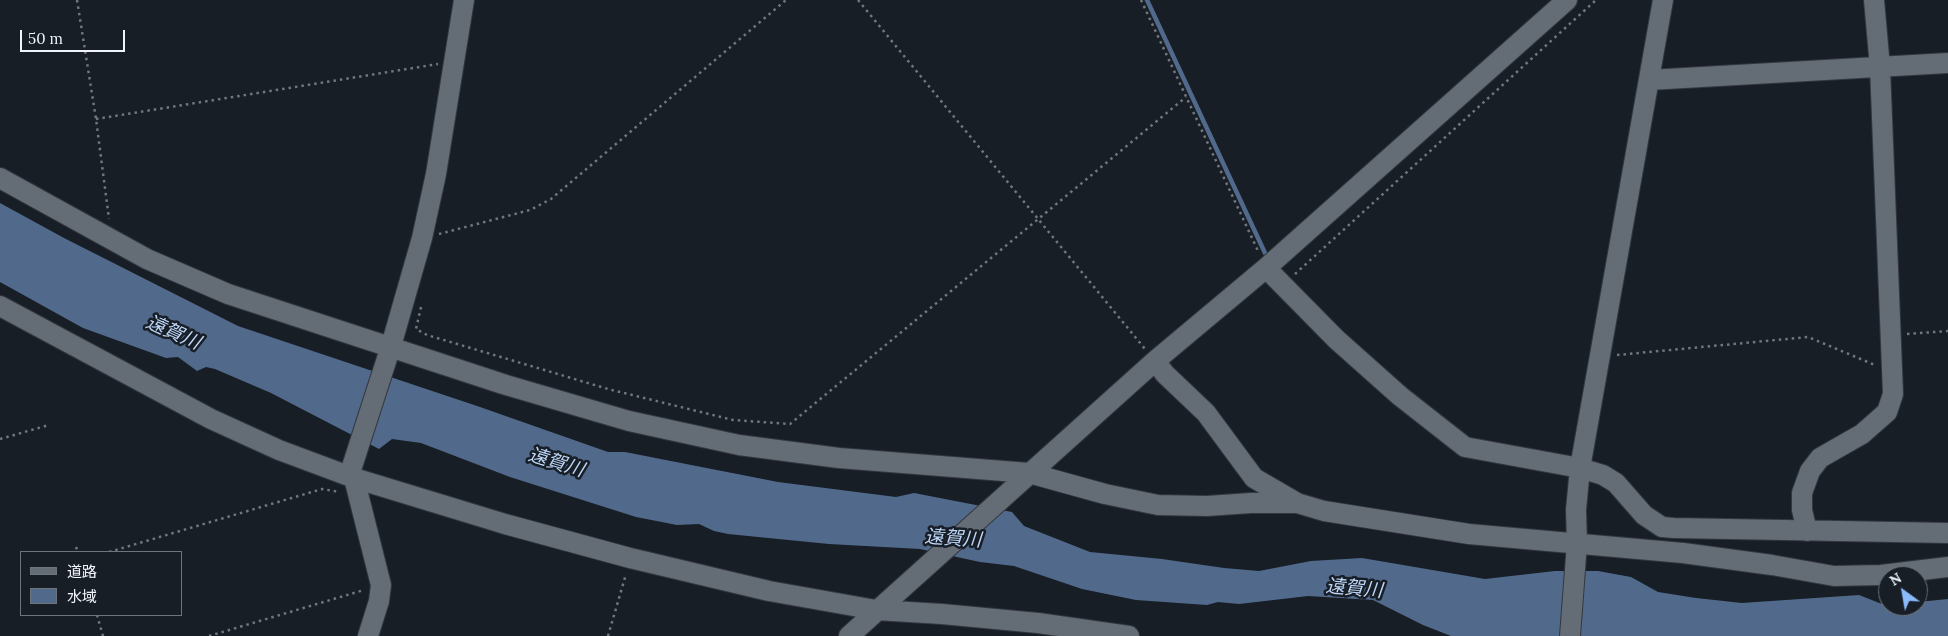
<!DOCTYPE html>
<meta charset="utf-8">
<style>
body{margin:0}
#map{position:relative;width:1948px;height:636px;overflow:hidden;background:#181e26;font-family:Lora,"Noto Sans JP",serif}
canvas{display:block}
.legend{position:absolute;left:20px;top:551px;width:162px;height:65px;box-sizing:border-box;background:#181e26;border:1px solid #6f747b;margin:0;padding:6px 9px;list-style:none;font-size:15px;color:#f1f5fb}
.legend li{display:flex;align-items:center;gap:10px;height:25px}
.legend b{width:25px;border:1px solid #6f747b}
.north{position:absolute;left:1878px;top:566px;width:50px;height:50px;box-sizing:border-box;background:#181e26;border:1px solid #6f747b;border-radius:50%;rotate:328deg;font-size:14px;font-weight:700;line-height:20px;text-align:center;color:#f1f5fb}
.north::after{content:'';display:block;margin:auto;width:18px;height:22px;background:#8abafc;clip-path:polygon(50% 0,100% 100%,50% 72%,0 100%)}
.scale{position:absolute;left:20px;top:30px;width:105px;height:22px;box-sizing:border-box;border:2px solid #f1f5fb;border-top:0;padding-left:6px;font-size:15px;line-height:18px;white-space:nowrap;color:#f1f5fb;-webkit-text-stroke:4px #181e26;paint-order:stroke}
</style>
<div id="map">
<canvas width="1948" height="636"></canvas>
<ul class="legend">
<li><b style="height:6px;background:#646c76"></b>道路</li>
<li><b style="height:14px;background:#516a8c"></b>水域</li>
</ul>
<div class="north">N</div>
<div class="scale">50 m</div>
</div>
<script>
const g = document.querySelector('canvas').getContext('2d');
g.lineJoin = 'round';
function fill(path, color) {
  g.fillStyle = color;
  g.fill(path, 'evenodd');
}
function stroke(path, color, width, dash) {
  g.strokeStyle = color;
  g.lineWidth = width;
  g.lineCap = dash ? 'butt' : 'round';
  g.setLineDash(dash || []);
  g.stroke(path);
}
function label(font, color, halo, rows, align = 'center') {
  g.font = font + ' Lora,"Noto Sans JP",serif';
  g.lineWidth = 5;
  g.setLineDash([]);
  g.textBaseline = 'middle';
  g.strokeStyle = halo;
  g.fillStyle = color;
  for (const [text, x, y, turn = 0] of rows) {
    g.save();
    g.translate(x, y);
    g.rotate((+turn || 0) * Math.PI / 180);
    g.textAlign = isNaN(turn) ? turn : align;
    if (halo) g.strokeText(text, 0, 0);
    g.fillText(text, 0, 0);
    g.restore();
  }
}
const water = new Path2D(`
 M0,203L64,238L238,326L480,407L608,452H625L778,482L896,497L914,493L1012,512L1024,526L1090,552L1162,559L1224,568L1259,571L1311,561L1362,558L1485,579L1555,571H1598L1631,577L1658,592L1696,598L1742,603L1859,595L1882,604H1888V606H1918V602L1948,599V636H1451L1423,625L1373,600L1308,596L1239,604L1218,602L1207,605L1136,600L1082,589L1014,566L980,562L920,549L829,544L728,534L714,531L699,524L677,525L636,517L510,477L421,443L392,439L379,449L271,393L215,369L206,367L197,371L178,357L166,358L83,328L0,282Z`);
const stream = new Path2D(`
 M1147,0L1265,253`);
const path = new Path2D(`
 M77,0L96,119L109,219
 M858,0L1145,349
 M1141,0L1259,253
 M96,119L438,64
 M439,234L530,210L551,199L786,0
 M1295,274L1596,0
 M421,307L416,329L427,335L608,389L733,420L790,424L1186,97
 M1907,334L1948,331
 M1617,355L1808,337L1875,365
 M0,439L49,425
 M76,547L78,552
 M109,552L322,489L340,492
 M97,615L103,636
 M209,636L364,590
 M608,636L626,574`);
const minor = new Path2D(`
 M1649,80L1948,63
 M0,178L147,259L228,294L506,385L629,421L739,445L839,458L1029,473L1105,494L1158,505L1207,506L1251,503H1297L1324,511L1469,534L1683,553L1772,565L1834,576L1881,575L1948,567
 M1266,268L1336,339L1400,396L1465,447L1580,468L1603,475L1616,483L1644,515L1662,527L1674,528L1948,533
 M0,306L211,419L279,450L354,478L381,585L379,601L368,636
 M1155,361L1165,374L1206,413L1254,478L1297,503
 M349,476L391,346L422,238L436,174L464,0
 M354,478L505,524L630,558L769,591L876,610L942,614L1038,623L1129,636
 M1807,531L1802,510V493L1810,471L1820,458L1862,434L1887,412L1893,394L1880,67L1874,0
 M849,636L1155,361L1266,268L1567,0
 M1570,636L1577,543L1576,510L1580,468L1663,0`);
const waterNames = [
 ["遠賀川",173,333,24],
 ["遠賀川",556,463,17],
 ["遠賀川",953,539,4],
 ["遠賀川",1354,589,5]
];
fill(water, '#516a8c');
stroke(stream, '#516a8c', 4.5);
stroke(minor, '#33373e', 22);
stroke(path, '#72777e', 2.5, [2.5, 4]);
stroke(minor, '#646c76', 20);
label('italic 19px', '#bed7f9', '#181e26', waterNames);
</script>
